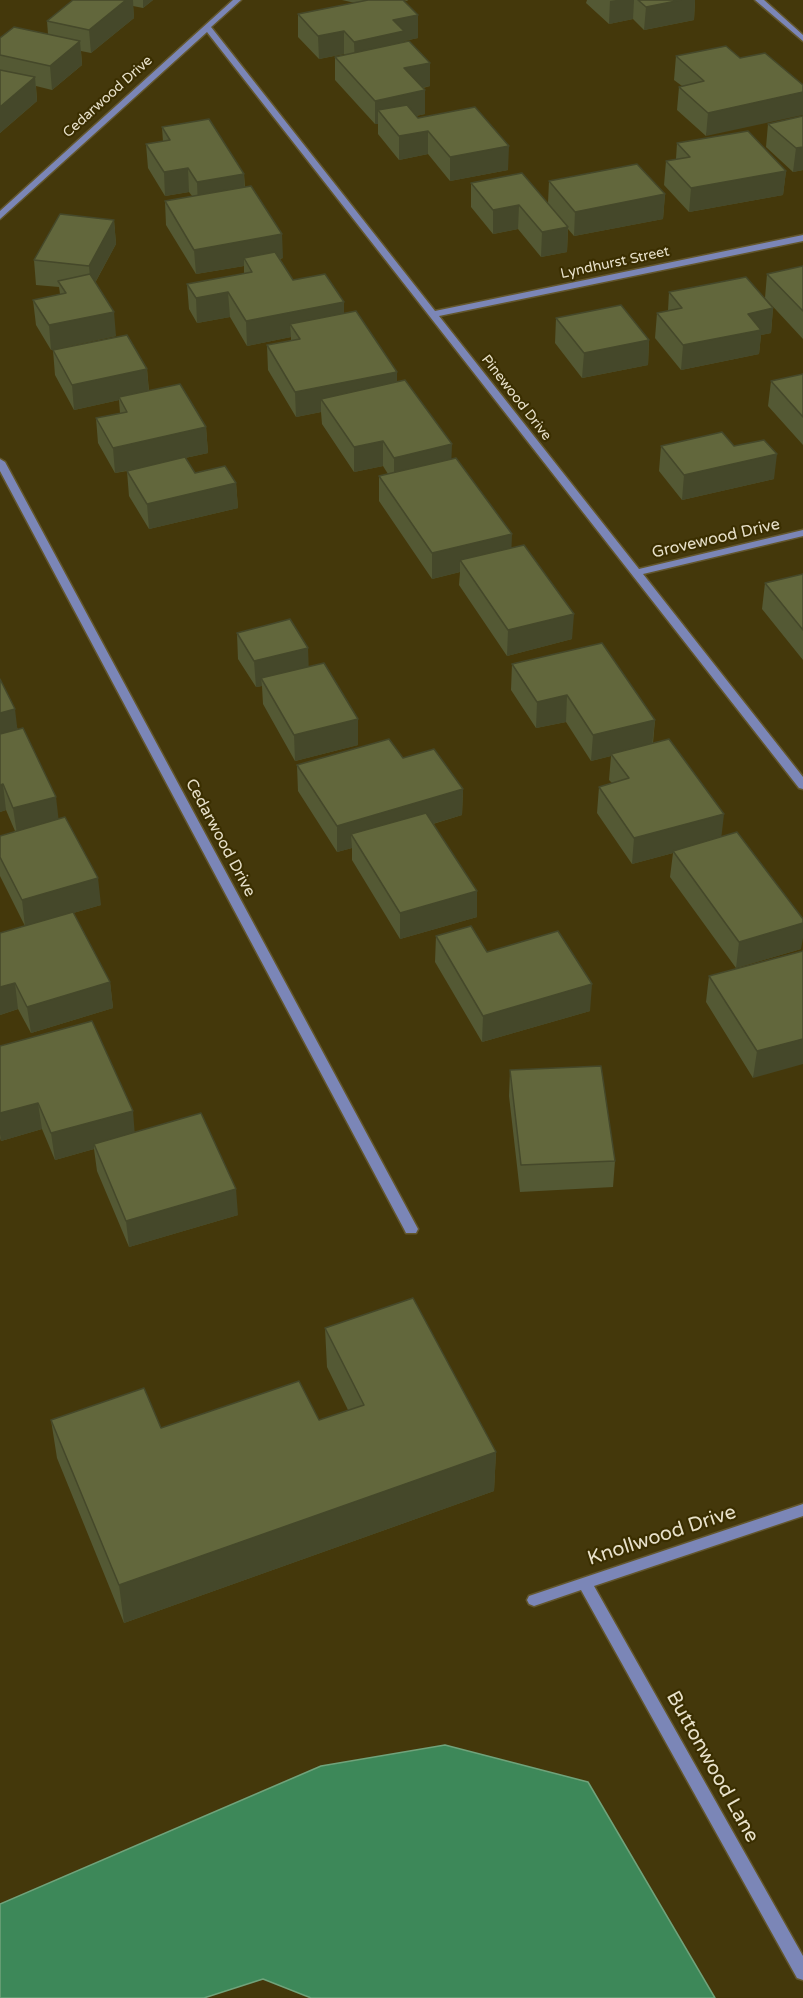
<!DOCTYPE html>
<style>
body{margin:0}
canvas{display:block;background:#44380b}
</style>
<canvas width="803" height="1998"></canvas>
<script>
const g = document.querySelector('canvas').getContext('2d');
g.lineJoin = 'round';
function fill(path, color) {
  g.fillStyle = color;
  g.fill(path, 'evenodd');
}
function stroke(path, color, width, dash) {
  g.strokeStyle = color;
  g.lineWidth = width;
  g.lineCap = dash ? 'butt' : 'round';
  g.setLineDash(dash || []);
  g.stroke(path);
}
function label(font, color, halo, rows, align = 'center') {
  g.font = font + ' "Varela Round",sans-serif';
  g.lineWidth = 4.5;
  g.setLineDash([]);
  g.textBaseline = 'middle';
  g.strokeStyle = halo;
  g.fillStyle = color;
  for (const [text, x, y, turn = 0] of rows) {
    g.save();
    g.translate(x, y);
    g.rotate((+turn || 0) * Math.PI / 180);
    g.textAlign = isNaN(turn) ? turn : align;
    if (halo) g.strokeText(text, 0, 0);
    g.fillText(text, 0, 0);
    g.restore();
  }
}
const water = new Path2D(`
 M445,1745L588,1782L715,1998H311L263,1979L204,1998H0V1904L321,1766Z`);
const street = new Path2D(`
 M233,0H241L211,27L435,311L803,235V241L439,316L639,569L803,530V536L643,574L803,777V789L799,788L207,32L0,219V211Z
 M755,0H764L803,35V41Z
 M0,459L5,462L418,1229L416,1233H406L404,1229L0,471Z
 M803,1504V1516L594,1586L803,1956V1980L797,1978L581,1590L534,1606L529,1604L527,1600L529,1596Z`);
const wall = new Path2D(`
 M73,0H153L143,8L133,6L134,18L91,53L81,51L82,65L52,90L36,86L37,101L0,133V38L48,34L47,21Z
 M342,0H408L407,1L403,0L418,38L404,41V42L430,63V86L423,88L425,90V114L416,116L418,118L508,170L450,181L428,154L399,160L378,134V124H375L335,80V57L345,55L344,54L319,59L298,37V14L355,3Z
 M587,0H695L694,20L644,30L633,19L609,24L586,3Z
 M726,46L706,136L677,110L679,87L682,86L674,80L676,56Z
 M803,116V170L793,172L766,147L768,124Z
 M162,127L244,174L245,187L283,258L280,259L293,280L344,302V314L397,372V382L451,459L572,639L507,656L459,585L460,572L432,579L379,501V476L388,474L383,466L354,472L322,424L321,412L296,417L268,370L267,345L291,341V337L247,346L230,317L197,323L189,309L187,284L244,274V266L196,274L166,225L165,201L192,196L189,192L165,196L148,168L146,144L163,142Z
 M677,143L786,171L783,195L689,212L664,185L666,161L676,159Z
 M549,181L665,194L663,219L574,236L568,229L567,252L541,257L518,229L493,234L471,207V183L548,203Z
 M114,220L116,244L95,283L116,336L51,350L36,325L33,300L60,294L59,287L36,285L34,260Z
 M803,266V339L765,298L767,274Z
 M669,292L773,308L771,333L761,335L759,354L681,370L655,338L657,313L668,311Z
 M556,318L649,340L648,365L582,378L555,343Z
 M53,350L147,369L149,391L206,427L208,453L185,458L195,473L236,483L238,508L149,529L129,496L127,471L115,473L98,443L96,418L120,413L119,400L74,410L55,375Z
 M803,374V445L768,406L771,381Z
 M661,446H734L774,479L682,500L659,471Z
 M803,574V660L762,609L765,583Z
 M237,633L308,648V667L358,719V745L295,761L263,704L262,686L256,687L238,659Z
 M512,664L655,720L653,743L801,949L736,968L670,877L673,853L632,864L597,813L599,787L612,783L609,780L611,756L591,761L566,722L536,728L511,690Z
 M0,679L18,730L58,819L101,905L73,913L110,982L113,1008L31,1033L18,1009L0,1015L25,926L0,876V857L15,831L6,810L0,812Z
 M403,758L463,789L462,815L433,824L477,891V917L400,939L352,860V848L337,852L298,791L297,765Z
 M436,936L487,952L590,1011L482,1042L435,962Z
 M803,951L753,1078L706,1002L709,976Z
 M0,1046L135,1132L238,1215L129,1247L97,1171L94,1149L55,1160L42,1129L1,1141L0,1138Z
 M510,1070L615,1161L613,1187L520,1192L509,1096Z
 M325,1328L496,1452L494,1491L124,1623L57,1458L51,1420L161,1428L319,1420L348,1410L327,1367Z`);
const shadedWall = new Path2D(`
 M126,0H133L134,18L91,53L89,30Z
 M143,0H153L143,8Z
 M616,0H634L633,19L609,24L610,1Z
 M681,0H695L694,20L644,30L646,7Z
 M418,15V38L404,41V54L355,65L354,42L393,20Z
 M344,31V54L319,59L318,36Z
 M80,41L82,65L52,90L50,66Z
 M430,63V86L404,91V68Z
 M35,77L37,101L0,133V107Z
 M425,90V114L387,122L378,110V124H375V101Z
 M803,92V115L706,136L708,113Z
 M428,131V154L399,160V136Z
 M509,146L508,170L450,181V157Z
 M803,147V170L793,172L796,148Z
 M188,168L189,192L165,196L164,172Z
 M786,171L783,195L689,212L691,188Z
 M244,174L245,198L198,206L197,182Z
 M665,194L663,219L574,236L575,212Z
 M519,205L518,229L493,234V210Z
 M114,220L116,244L91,290L89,266Z
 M568,227L567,252L541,257L542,232Z
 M282,234L283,258L248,265L244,258V266L196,274L194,250Z
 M228,292L230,317L197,323L196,298Z
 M344,302V327L290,324L291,337L247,346L246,321Z
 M773,308L771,333L761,335L759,354L681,370L683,345L748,314Z
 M114,312L116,336L51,350L49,325Z
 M649,340L648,365L582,378L584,353Z
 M147,369L149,394L119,397V400L74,410L72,385Z
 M397,372V397L321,399V412L296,417L295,392Z
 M206,427L208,453L115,473L113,448Z
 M383,441V466L354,472V447Z
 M452,444L451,470L394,483V458Z
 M777,454L774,479L682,500L684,475Z
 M236,483L238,508L149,529L147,504Z
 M512,534L511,560H460V572L432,579V553Z
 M574,614L572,639L507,656L508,630Z
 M308,648L309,674L261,678L262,686L256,687L254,661Z
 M567,695L566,722L536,728L537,702Z
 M15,709L18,735L0,740V713Z
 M358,719V745L295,761L294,735Z
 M655,720L652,746L611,754V756L591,761L593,735Z
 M3,784L6,810L0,812V785Z
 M463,789L462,815L359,846L351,834L352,848L337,852V826Z
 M56,797L59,823L17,834L13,808Z
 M724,814L721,840L673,851V853L632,864L634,838Z
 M98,878L101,905L25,927L22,900Z
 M477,891V917L400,939V913Z
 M803,923V938L801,949L736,968L739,942Z
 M110,982L113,1008L31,1033L27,1007Z
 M15,983L18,1009L0,1015V987Z
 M592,984L590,1011L482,1042L483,1016Z
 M803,1039V1064L753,1078L757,1051Z
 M38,1103L42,1129L1,1141L0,1134V1113Z
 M133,1111L135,1137L94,1144V1149L55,1160L51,1133Z
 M236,1189L238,1215L129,1247L126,1221Z
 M496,1452L494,1491L124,1623L119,1585Z`);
const building = new Path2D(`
 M73,0H126L89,30L47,21Z
 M368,0H403L418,15L393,20L404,31L354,42L344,31L318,36L298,14Z
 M638,0H681L646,7Z
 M14,27L80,41L50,66L0,55V38Z
 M409,41L430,63L404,68L425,90L375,101L335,57Z
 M726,46L740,58L765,53L803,85V92L708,113L679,87L704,81L676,56Z
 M0,70L35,77L0,107Z
 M407,105L418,118L475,107L509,146L450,157L428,131L399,136L378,110Z
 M803,116V147L796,148L768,124Z
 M209,119L244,174L197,182L188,168L164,172L146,144L170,140L162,127Z
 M748,131L786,171L691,188L666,161L690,157L677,143Z
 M637,164L665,194L575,212L549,181Z
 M522,173L568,227L542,232L519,205L493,210L471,183Z
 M251,186L282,234L194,250L165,201Z
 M60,214L114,220L89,266L34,260Z
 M275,252L293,280L325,274L344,302L246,321L228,292L196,298L187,284L252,272L244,258Z
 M803,266V311L767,274Z
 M90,274L114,312L49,325L33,300L66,293L58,281Z
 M746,277L773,308L748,314L761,330L683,345L657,313L682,308L669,292Z
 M621,305L649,340L584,353L556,318Z
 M356,311L397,372L295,392L267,345L300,339L290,324Z
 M127,335L147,369L72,385L53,350Z
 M803,374V417L771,381Z
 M405,380L452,444L394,458L383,441L354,447L321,399Z
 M180,384L206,427L113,448L96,418L127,412L119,397Z
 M722,432L734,446L764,440L777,454L684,475L661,446Z
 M185,457L195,473L225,466L236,483L147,504L127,471Z
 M456,458L512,534L432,553L379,476Z
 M524,545L574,614L508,630L460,560Z
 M803,574V630L765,583Z
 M290,619L308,648L254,661L237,633Z
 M602,643L655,720L593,735L567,695L537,702L512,664Z
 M324,663L358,719L294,735L261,678Z
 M0,679L15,709L0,713Z
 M23,728L56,797L13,808L3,784L0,785V734Z
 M389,739L403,758L434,749L463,789L337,826L297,765Z
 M669,739L724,814L634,838L599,787L629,778L611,754Z
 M426,813L477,891L400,913L351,834Z
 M65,817L98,878L22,900L0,857V836Z
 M737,832L803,919V923L739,942L673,851Z
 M73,912L110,982L27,1007L15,983L0,987V933Z
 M471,926L487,952L558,931L592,984L483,1016L436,936Z
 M803,951V1039L757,1051L709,976Z
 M92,1021L133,1111L51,1133L38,1103L0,1113V1046Z
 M601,1066L615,1161L521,1165L510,1070Z
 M201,1113L236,1189L126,1221L94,1144Z
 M413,1298L496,1452L119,1585L51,1420L144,1388L161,1428L299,1381L319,1420L364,1405L325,1328Z`);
const farStreetnames = [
 ["Cedarwood Drive",108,97,-42],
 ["Lyndhurst Street",615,263,-12],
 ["Pinewood Drive",516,398,52]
];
const streetNames = [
 ["Grovewood Drive",716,539,-13],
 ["Cedarwood Drive",220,838,62]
];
const nearStreetnames = [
 ["Knollwood Drive",662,1536,-18],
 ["Buttonwood Lane",712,1767,61]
];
fill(water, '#3d8859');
stroke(water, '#70a37b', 1.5);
stroke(street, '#62562d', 3);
fill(street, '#7b86b7');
fill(wall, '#545934');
fill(shadedWall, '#45482a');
fill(building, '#62673c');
stroke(building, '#45482a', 1.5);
label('14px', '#e8e1ca', '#3a2e00', farStreetnames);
label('16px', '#e8e1ca', '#3a2e00', streetNames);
label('20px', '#e8e1ca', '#3a2e00', nearStreetnames);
</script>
